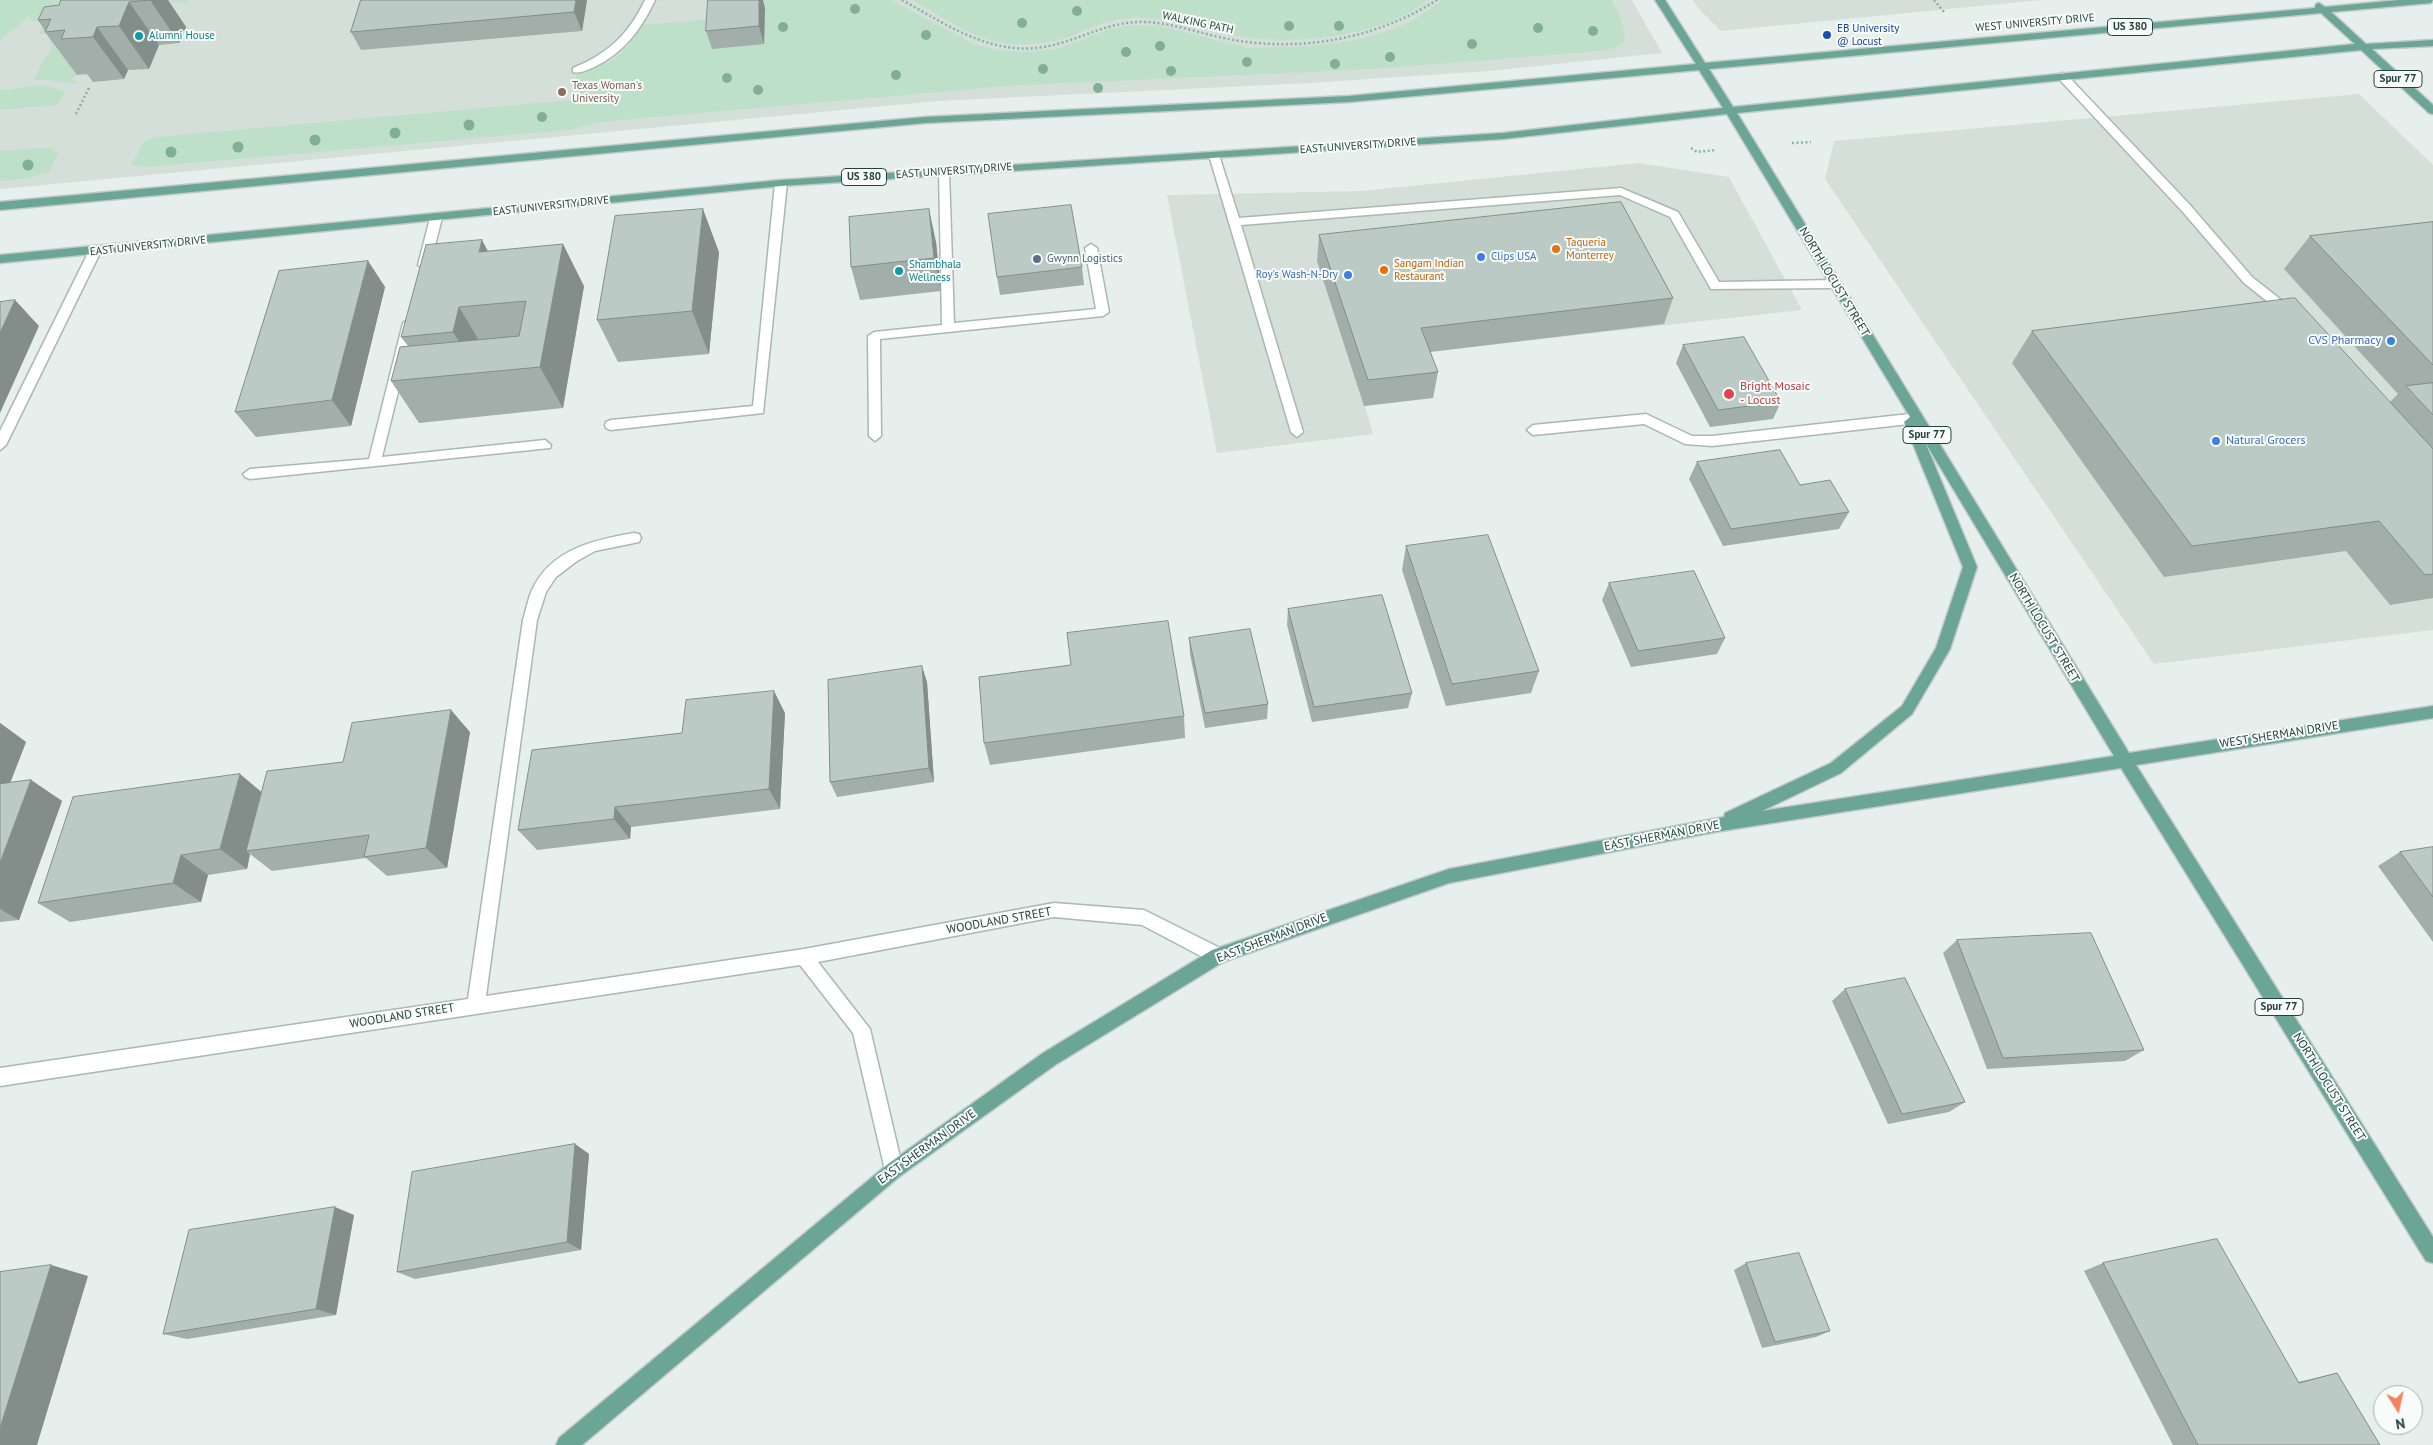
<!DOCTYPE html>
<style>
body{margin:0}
#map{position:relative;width:2433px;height:1445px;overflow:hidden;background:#e6efeb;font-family:"PT Sans",sans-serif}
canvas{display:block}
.north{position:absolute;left:2373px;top:1385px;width:50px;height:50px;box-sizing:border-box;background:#f7fbf9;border:1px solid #a3b1ad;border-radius:50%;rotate:170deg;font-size:14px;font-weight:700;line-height:20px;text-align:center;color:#24423a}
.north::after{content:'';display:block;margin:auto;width:18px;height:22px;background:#f4845f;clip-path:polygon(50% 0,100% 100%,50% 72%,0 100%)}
</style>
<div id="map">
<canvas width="2433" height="1445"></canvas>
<div class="north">N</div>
</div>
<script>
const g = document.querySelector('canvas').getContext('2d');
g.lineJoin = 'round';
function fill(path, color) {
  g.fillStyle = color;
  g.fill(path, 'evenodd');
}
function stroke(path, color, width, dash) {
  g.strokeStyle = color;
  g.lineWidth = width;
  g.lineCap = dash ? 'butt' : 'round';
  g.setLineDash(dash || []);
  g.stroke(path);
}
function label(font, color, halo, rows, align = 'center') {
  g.font = font + ' "PT Sans",sans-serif';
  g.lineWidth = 4;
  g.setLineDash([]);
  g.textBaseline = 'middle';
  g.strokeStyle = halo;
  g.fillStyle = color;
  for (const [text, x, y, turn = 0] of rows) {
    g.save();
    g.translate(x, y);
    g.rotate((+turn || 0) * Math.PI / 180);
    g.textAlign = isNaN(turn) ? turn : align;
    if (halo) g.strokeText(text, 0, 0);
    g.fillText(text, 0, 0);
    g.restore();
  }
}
const built = new Path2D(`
 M0,0H1632L1662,53L1489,71L1310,83L938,101L0,189Z
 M1693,0H2042L1721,31L1699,9Z
 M2359,94L2433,165V630L2154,664L1825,179L1834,141Z
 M1639,163L1729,177L1802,310L1417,353L1433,398L1365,406L1373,434L1217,453L1167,195L1361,191Z`);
const green = new Path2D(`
 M0,0H185L190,3L170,2V0L129,4L77,75L71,80L79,83C64,84 50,79 34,80L45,57L52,50L48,34H38L52,19L32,21L29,16L0,41Z
 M750,0H891L974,44L996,50L1027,52L1057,49L1107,30L1132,25L1160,26L1249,48L1310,46L1356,40L1393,29L1412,21L1443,0H1611L1621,18L1625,38L1623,43L1615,48L1603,51L1372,69L1008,86L600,122L569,130L147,167L131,165L144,142L155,137L573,100L577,70C612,66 625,55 642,25L713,19Z
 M912,0H1427C1386,36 1297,45 1245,37C1206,31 1170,16 1130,18C1106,19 1087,30 1065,38C1045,45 1022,46 1001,43C970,37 940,15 912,0Z
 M43,85L65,91L58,105L0,110V90Z
 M37,148H50L58,153L49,172L25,179L0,181V151Z`);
const path = new Path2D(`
 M902,0C951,27 998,61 1057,44C1087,36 1112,21 1145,22C1175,23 1204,35 1234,40C1304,52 1377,38 1437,0
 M1934,0L1944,12
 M76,114L90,86
 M1792,143L1811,142
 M1691,148L1697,152L1716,150`);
const minor = new Path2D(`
 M645,0H655C641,30 623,54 592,68C586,70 580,74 573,72V68C608,54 629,34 645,0Z
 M2062,73L2066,74L2190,205L2252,277L2295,311L2297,314L2295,317H2287L2244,283L2182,211L2058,78L2057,76Z
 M1214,152L1219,155L1239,218L1621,188L1678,212L1719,282L1836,280L1842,284L1836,288L1711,289L1670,217L1620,195L1241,225L1303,432L1297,437L1291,432L1209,155Z
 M944,168L949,171L954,323L1096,309L1085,248L1091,244L1097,248L1109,312L1103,316L880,339L881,436L875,441L869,436L868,336L874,332L942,325L939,171Z
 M781,180L787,183L763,413L611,430L606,428L605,425L606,422L611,420L753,406L775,183Z
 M436,214L442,218L430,265L424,269L418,265L430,218Z
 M95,247L101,251L6,445L0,450V431L89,251Z
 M409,319L415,323L382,457L545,440L551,445L550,448L250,479L245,477L243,474L250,469L369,459L403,323Z
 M1646,414L1692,436H1712L1909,414L1915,419L1909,424L1712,446L1685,444L1644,424L1533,435L1527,430L1533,425Z
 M634,533L639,534L641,538L639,542L595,551L577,561L556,577L546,592L537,620L486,996L804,949L1054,903L1144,910L1224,950L1226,956L1224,962L1218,964L1212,962L1142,925L1054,917L818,962L870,1029L903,1170L900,1176L894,1179L888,1176L885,1170L853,1033L800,965L0,1086V1068L468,999L523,620C526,610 528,599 532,590C551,549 594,540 634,533Z`);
const major = new Path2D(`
 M1655,0H1665L1705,63L2315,8L2316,4L2319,3L2325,7L2399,0H2433L2431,3L2331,12L2366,44L2433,40V46L2372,49L2433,105V114L2429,113L2361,50L1737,113L2129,753L2433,706V718L2136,765L2433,1237V1263L2426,1261L2121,768L1715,832L1449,883L1223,962L1055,1065L900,1176L582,1445H556L559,1438L888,1164L1043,1053L1212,950L1449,869L1724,817L1725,813L1831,763L1902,706L1936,648L1963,567L1904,422L1910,417L1727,114L1503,139L781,186L0,263V255L781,180L1503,133L1723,108L1699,70L1349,102L925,123L0,210V202L925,117L1349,96L1696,64ZM2321,13L2355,44L1733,107L1709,69ZM1925,442L2114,756L1762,811L1841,773L1912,714L1950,649L1977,567Z`);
const trees = [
 [855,9,5],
 [1077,11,5],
 [1022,23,5],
 [1289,26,5],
 [1339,26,5],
 [783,27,5],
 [1538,28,5],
 [1593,31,5],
 [926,35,5],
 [1472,44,5],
 [1160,46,5],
 [1126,52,5],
 [1390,57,5],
 [1247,62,5],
 [1335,64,5],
 [1043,69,5],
 [1171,71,5],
 [896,75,5],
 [727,78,5],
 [1098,88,5],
 [758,90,5],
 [542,117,5],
 [469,125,5.5],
 [395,133,5.5],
 [315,140,5.5],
 [238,147,5.5],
 [171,152,5.5],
 [28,165,5.5]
];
const wall = new Path2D(`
 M61,0H168L186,27L179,43L159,45L149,69L128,70L124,79L93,82L87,74L77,75L45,32V31L38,20L59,5Z
 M361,0H587L582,31L361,50L351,32Z
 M765,8L764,44L712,49L706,31Z
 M2433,222V448H2432L2433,449V598L2390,605L2346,551L2164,577L2012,363L2032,331L2390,402L2398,394L2284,269L2310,236Z
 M1319,235L1673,298L1664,324L1430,352L1438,372L1433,398L1364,406L1317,261Z
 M936,242L941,291L860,300L851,267Z
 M488,251L584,286L563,408L419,423L391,381L408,346L401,337Z
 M719,252L709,354L618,362L597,320Z
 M368,261L385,287L351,426L256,437L235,412Z
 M1082,267L1084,285L1000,295L997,277Z
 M1683,345L1781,402L1773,419L1710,427L1676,363Z
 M1697,462L1800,485L1849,512L1839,529L1723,546L1689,479Z
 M1406,546L1539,671L1531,693L1446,706L1402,570Z
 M1609,583L1725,638L1717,654L1631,667L1602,600Z
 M1288,609L1412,693L1408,708L1312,722L1287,625Z
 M1189,638L1268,704L1267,719L1205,728L1190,654Z
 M927,682L934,782L837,797L830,782Z
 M785,713L780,809L631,827L630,839L537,850L518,830L682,733Z
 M1184,716L1185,738L990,765L984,743Z
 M0,723L26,742L10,783L31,780L62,801L19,920L0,922Z
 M470,732L447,868L387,876L366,858L272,871L250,854L247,869L208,875L201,902L70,922L38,903L262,792L343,762Z
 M2433,847V942L2378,866L2400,852Z
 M1957,940L2144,1050L2125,1061L1987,1069L1943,953Z
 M1845,989L1965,1102L1949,1112L1888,1124L1832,1001Z
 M575,1144L589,1154L581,1250L415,1279L397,1272Z
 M354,1215L336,1315L187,1339L163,1334Z
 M1746,1263L1830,1331L1816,1337L1762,1348L1734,1270Z
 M2103,1263L2298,1382L2337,1373L2380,1445H2173L2084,1271Z`);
const shadedWall = new Path2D(`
 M140,0H168L186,27L179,43L150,0Z
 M576,0H587L582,31L574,12Z
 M759,0H763L765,8L764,44L759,26Z
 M129,2L159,45L149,69L119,26Z
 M97,27L128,70L124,79L93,37Z
 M703,209L719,252L709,354L692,311Z
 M929,209L936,242L941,291L934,258Z
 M482,240L505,283L479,252Z
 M563,244L584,286L563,408L540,367Z
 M368,261L385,287L351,426L332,400Z
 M15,300L39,326L0,413V333Z
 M459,307L484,349L479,374L453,332Z
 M922,666L927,682L934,782L929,768Z
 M774,691L785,713L780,809L769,789Z
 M451,710L470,732L447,868L426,848Z
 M0,723L26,742L0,809Z
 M240,774L265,795L246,851L250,854L247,869L220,849Z
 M31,780L62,801L19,920L0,909V863Z
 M615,807L631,827L630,839L614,819Z
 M181,855L208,875L201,902L173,883Z
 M575,1144L589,1154L581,1250L567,1242Z
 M335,1207L354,1215L336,1315L316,1309Z
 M51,1265L88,1276L37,1445H0V1428Z`);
const building = new Path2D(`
 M61,0H150L129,2L119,26L97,27L93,37L61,39L65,30L45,32L51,19L38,20L44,7L59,5Z
 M361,0H576L574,12L351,32Z
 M708,0H759V26L706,31Z
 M1621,202L1673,298L1421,328L1438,372L1368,380L1319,235Z
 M1071,205L1082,267L997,277L988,214Z
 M703,209L692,311L597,320L615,216Z
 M929,209L934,258L851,267L849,217Z
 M2433,222V365L2310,236Z
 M482,240L479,252L563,244L540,367L391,381L400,347L519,336L526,301L459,307L453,332L401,337L426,245Z
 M368,261L332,400L235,412L279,271Z
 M2295,298L2433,449V574L2425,575L2379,521L2192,546L2032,331Z
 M15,300L0,333V302Z
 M1744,337L1781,402L1718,410L1683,345Z
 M2433,383V415L2406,386Z
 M1780,450L1800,485L1830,480L1849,512L1731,529L1697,462Z
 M1488,535L1539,671L1452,684L1406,546Z
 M1694,571L1725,638L1638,651L1609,583Z
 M1382,595L1412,693L1314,707L1288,609Z
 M1168,621L1184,716L984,743L979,677L1071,665L1067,633Z
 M1250,629L1268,704L1205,713L1189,638Z
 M922,666L929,768L830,782L828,680Z
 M774,691L769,789L615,807L614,819L518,830L532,750L682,733L686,700Z
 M451,710L426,848L364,857L369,835L246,851L267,771L343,762L352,723Z
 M240,774L220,849L181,855L173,883L38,903L73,797Z
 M31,780L0,863V784Z
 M2433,847V897L2400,852Z
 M2091,933L2144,1050L2003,1058L1957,940Z
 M1905,978L1965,1102L1902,1114L1845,989Z
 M575,1144L567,1242L397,1272L412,1172Z
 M335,1207L316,1309L163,1334L189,1230Z
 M2217,1239L2299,1383L2337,1373L2380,1445H2198L2103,1263Z
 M1799,1253L1830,1331L1775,1342L1746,1263Z
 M51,1265L0,1428V1272Z`);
const markers = [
 [1827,35,5,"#1a4fb4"],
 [139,36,5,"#0f9aa8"],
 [562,92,5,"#8d6e63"],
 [1556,249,5,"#e8710a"],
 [1481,257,5,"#3f7fe0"],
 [1037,259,5,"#5c6f8a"],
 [1384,270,5,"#e8710a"],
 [899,271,5,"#0f9aa8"],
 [1348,275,5,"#3f7fe0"],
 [2391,341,5,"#3f7fe0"],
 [1729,394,6,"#e0444e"],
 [2216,441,5,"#3f7fe0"]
];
const farStreetnames = [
 ["WALKING PATH",1198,23,12],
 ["WEST UNIVERSITY DRIVE",2035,23,-5],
 ["EAST UNIVERSITY DRIVE",1358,146,-4],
 ["EAST UNIVERSITY DRIVE",954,171,-4],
 ["EAST UNIVERSITY DRIVE",551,206,-6],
 ["EAST UNIVERSITY DRIVE",148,246,-6]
];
const shields = [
 [2130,27,45],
 [2398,79,48],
 [864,177,45],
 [1927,435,48],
 [2279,1007,48]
];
const shieldNames = [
 ["US 380",2130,27],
 ["Spur 77",2398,79],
 ["US 380",864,177],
 ["Spur 77",1927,435],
 ["Spur 77",2279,1007]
];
const farTransitnames = [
 ["EB University",1837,29],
 ["@ Locust",1837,42]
];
const farCulturenames = [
 ["Alumni House",149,36],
 ["Shambhala",909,265],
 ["Wellness",909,278]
];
const farEducationnames = [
 ["Texas Woman's",572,86],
 ["University",572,99]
];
const farFoodnames = [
 ["Taqueria",1566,243],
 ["Monterrey",1566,256],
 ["Sangam Indian",1394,264],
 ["Restaurant",1394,277]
];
const farShopnames = [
 ["Clips USA",1491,257],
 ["Roy's Wash-N-Dry",1338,275,"right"]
];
const farServicenames = [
 ["Gwynn Logistics",1047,259]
];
const streetNames = [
 ["NORTH LOCUST STREET",1834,282,59],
 ["NORTH LOCUST STREET",2044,628,59],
 ["WEST SHERMAN DRIVE",2279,735,-9],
 ["EAST SHERMAN DRIVE",1662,836,-11],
 ["WOODLAND STREET",999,921,-10],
 ["EAST SHERMAN DRIVE",1272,938,-21],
 ["WOODLAND STREET",402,1016,-9],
 ["NORTH LOCUST STREET",2329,1087,58],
 ["EAST SHERMAN DRIVE",927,1147,-36]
];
const shopNames = [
 ["CVS Pharmacy",2381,341],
 ["Natural Grocers",2226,441,"left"]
];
const healthNames = [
 ["Bright Mosaic",1740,387],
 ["- Locust",1740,401]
];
fill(built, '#d4dfda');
fill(green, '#bfe0c8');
stroke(minor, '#a8b8b2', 3);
stroke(major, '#c2cac8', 3);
stroke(path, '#86b3a5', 2.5, [2, 2.5]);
fill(minor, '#fff');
fill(major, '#6aa596');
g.fillStyle = '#80af93';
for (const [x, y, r] of trees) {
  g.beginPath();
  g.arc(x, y, r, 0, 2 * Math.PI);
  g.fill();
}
fill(wall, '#a1aea9');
fill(shadedWall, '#838d89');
fill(building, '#bbcac4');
stroke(building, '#838d89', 1);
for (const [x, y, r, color] of markers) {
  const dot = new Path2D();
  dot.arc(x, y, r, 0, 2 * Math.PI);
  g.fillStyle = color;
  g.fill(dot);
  stroke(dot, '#f7fbf9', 2);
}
label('11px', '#24423a', '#f7fbf9', farStreetnames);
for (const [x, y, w] of shields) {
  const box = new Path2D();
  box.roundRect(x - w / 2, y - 8.5, w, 17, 4);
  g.fillStyle = '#f7fbf9';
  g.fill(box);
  stroke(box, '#24423a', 1);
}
label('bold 11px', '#24423a', null, shieldNames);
label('11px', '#164399', '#f7fbf9', farTransitnames, 'left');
label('11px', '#0d838f', '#f7fbf9', farCulturenames, 'left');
label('11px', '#785e54', '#f7fbf9', farEducationnames, 'left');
label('11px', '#c56008', '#f7fbf9', farFoodnames, 'left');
label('11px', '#366cbe', '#f7fbf9', farShopnames, 'left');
label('11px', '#4e5e75', '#f7fbf9', farServicenames, 'left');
label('12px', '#24423a', '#f7fbf9', streetNames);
label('12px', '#366cbe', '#f7fbf9', shopNames, 'right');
label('12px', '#be3a42', '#f7fbf9', healthNames, 'left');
</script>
